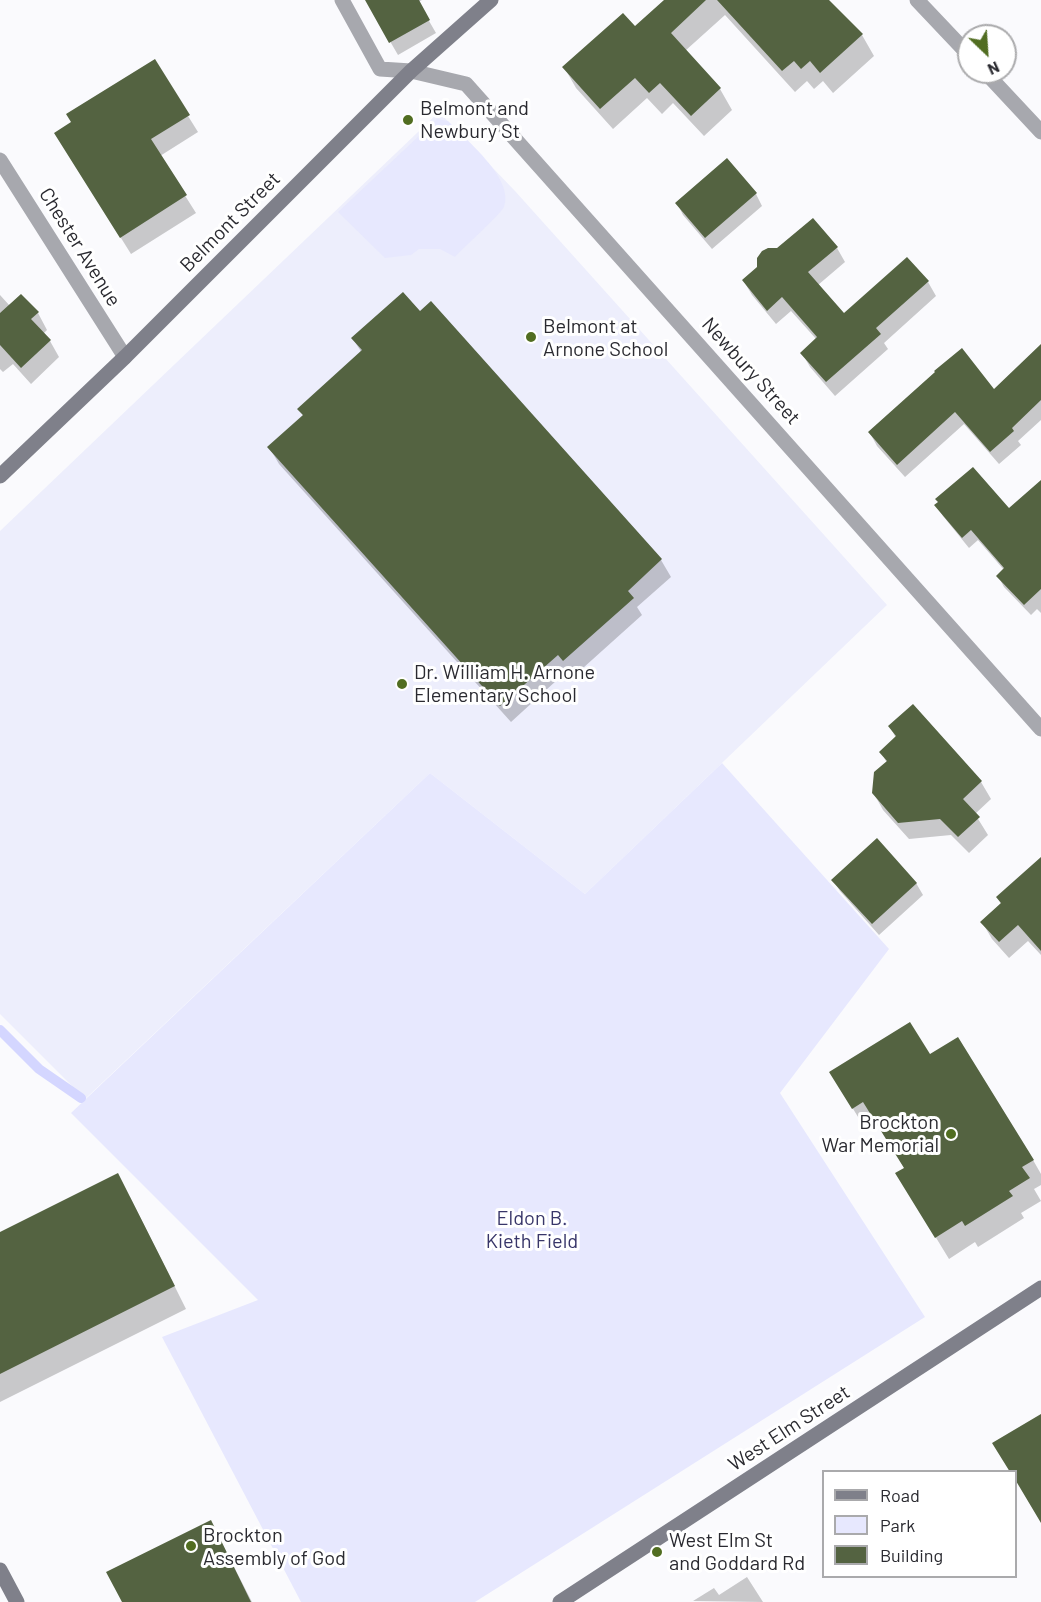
<!DOCTYPE html>
<style>
body{margin:0}
#map{position:relative;width:1041px;height:1602px;overflow:hidden;background:#fafafd;font-family:Barlow,sans-serif}
canvas{display:block}
.legend{position:absolute;left:822px;top:1470px;width:195px;height:108px;box-sizing:border-box;background:#fff;border:2px solid #aaaaac;margin:0;padding:8px 10px;list-style:none;font-size:18px;color:#2a2a30}
.legend li{display:flex;align-items:center;gap:12px;height:30px}
.legend b{width:30px;border:2px solid #aaaaac}
.north{position:absolute;left:957px;top:24px;width:60px;height:60px;box-sizing:border-box;background:#fff;border:2px solid #aaaaac;border-radius:50%;rotate:155deg;font-size:16px;font-weight:700;line-height:24px;text-align:center;color:#2a2a30}
.north::after{content:'';display:block;margin:auto;width:21px;height:27px;background:#516d21;clip-path:polygon(50% 0,100% 100%,50% 72%,0 100%)}
</style>
<div id="map">
<canvas width="1041" height="1602"></canvas>
<ul class="legend">
<li><b style="height:8px;background:#7f808a"></b>Road</li>
<li><b style="height:16px;background:#e7e8fe"></b>Park</li>
<li><b style="height:16px;background:#546341"></b>Building</li>
</ul>
<div class="north">N</div>
</div>
<script>
const g = document.querySelector('canvas').getContext('2d');
g.lineJoin = 'round';
function fill(path, color) {
  g.fillStyle = color;
  g.fill(path, 'evenodd');
}
function stroke(path, color, width, dash) {
  g.strokeStyle = color;
  g.lineWidth = width;
  g.lineCap = dash ? 'butt' : 'round';
  g.setLineDash(dash || []);
  g.stroke(path);
}
function label(font, color, halo, rows, align = 'center') {
  g.font = font + ' Barlow,sans-serif';
  g.lineWidth = 6;
  g.setLineDash([]);
  g.textBaseline = 'middle';
  g.strokeStyle = halo;
  g.fillStyle = color;
  for (const [text, x, y, turn = 0] of rows) {
    g.save();
    g.translate(x, y);
    g.rotate((+turn || 0) * Math.PI / 180);
    g.textAlign = isNaN(turn) ? turn : align;
    if (halo) g.strokeText(text, 0, 0);
    g.fillText(text, 0, 0);
    g.restore();
  }
}
const built = new Path2D(`
 M439,112L515,191L887,605L585,894L430,773L85,1099L0,1014V531Z`);
const green = new Path2D(`
 M437,119L448,121C466,140 515,179 504,207C500,215 463,248 455,257L440,249H419L411,255L385,258L338,212Z
 M722,763L889,949L780,1093L925,1317L475,1602H301L162,1337L258,1300L71,1113L430,773L585,894Z`);
const shadow = new Path2D(`
 M366,0H422L418,2L436,33L398,55Z
 M666,0H827L862,35L874,56L833,93L823,81L814,89L807,81L795,92L725,15L685,51L720,89L732,110L704,136L673,103L662,114L647,98L613,129L576,88L564,67L635,28Z
 M188,116L198,132L160,156L196,213L131,254L66,150Z
 M726,160L756,194L762,206L712,249L683,215L677,203Z
 M837,248L845,262L818,285L844,315L928,282L936,296L884,343L888,349L835,396L810,367L802,353L817,340L791,311L776,324L752,295L743,280Z
 M0,295L10,306L21,296L38,313L47,330L43,334L50,341L59,357L31,384L13,364L3,372L0,369Z
 M431,303L661,560L671,577L637,607L642,615L573,677L568,670L511,722L279,464L269,447L304,417L299,409L362,353L353,339L420,313Z
 M1041,346V420L1018,441L1021,445L999,464L964,424L905,477L877,446L870,433L994,391Z
 M1041,482V613L1037,609L1031,615L1004,587L998,576L1004,570L978,540L969,548L943,516L936,505L1009,510Z
 M913,706L981,782L991,799L975,814L988,835L969,853L951,835L909,839L883,810L873,792L887,763L881,752L896,738L890,727Z
 M1041,867V955L1028,941L1009,958L992,939L982,922L1001,904L998,898Z
 M833,880L916,883L923,895L879,935L840,891Z
 M930,1056L1033,1160L1041,1174V1185L1034,1189L1041,1201L1021,1213L1024,1218L978,1247L975,1242L949,1259L910,1195L905,1169L877,1123L866,1130L844,1094Z
 M130,1197L186,1309L0,1402V1234Z
 M211,1522L252,1602H123Z
 M747,1577L763,1602L693,1601L714,1588L719,1595Z`);
const stream = new Path2D(`
 M0,1030L39,1069L81,1098`);
const building = new Path2D(`
 M365,0H419L430,20L389,43Z
 M664,0H706L671,33L721,88L691,116L660,83L649,93L635,78L600,109L562,67L623,13L635,26Z
 M717,0H829L863,34L820,73L810,61L801,69L794,61L782,71Z
 M155,59L190,115L151,139L187,195L120,238L54,133L71,122L66,114Z
 M727,158L757,193L705,238L675,203Z
 M813,218L838,247L808,272L844,313L907,257L929,281L876,328L881,334L826,382L800,353L817,337L782,297L767,311L742,280L757,267V258L762,251L768,248H777Z
 M403,292L420,311L431,301L662,559L628,591L634,598L563,661L558,655L500,706L267,447L303,415L297,409L362,350L351,338Z
 M21,294L39,312L31,319L51,340L21,368L0,345V313Z
 M1041,344V400L1012,428L1014,431L990,452L955,412L897,465L868,432L935,372L934,371L962,348L994,389Z
 M973,467L1009,508L1041,480V589L1024,605L996,576L1004,568L971,530L962,538L934,505L938,502L935,499Z
 M913,704L982,781L963,799L980,817L958,837L940,819L898,823L872,793L874,772L887,761L879,752L896,736L888,726Z
 M877,838L917,883L872,924L831,880Z
 M1041,857V951L1018,925L999,942L980,922L1001,903L996,897Z
 M910,1022L930,1054L958,1037L1034,1160L1022,1167L1030,1178L1009,1191L1013,1196L965,1226L962,1221L935,1238L895,1173L904,1168L863,1102L852,1109L829,1072Z
 M118,1173L175,1286L0,1374V1232Z
 M1041,1414V1523L1016,1481V1472H1010L992,1443Z
 M211,1520L251,1602H122L106,1572Z`);
const street = new Path2D(`
 M342,0L380,69L411,71L466,84L1041,729
 M917,0L969,55
 M985,72L1041,132
 M0,160L125,357`);
const secondary = new Path2D(`
 M0,476L125,357L411,71L491,0
 M0,1570L17,1602
 M560,1602L1041,1288`);
const markers = [
 [408,120,6,"#516d21"],
 [531,337,6,"#516d21"],
 [402,684,6,"#516d21"],
 [951,1134,6,"#516d21"],
 [191,1546,6,"#516d21"],
 [657,1552,6,"#516d21"]
];
const poiNames = [
 ["Belmont and",420,108],
 ["Newbury St",420,131],
 ["Belmont at",543,326],
 ["Arnone School",543,349],
 ["Dr. William H. Arnone",414,672],
 ["Elementary School",414,695],
 ["Brockton",939,1122,"right"],
 ["War Memorial",939,1145,"right"],
 ["Brockton",203,1535],
 ["Assembly of God",203,1558],
 ["West Elm St",669,1540],
 ["and Goddard Rd",669,1563]
];
const streetNames = [
 ["Belmont Street",230,222,-45],
 ["Chester Avenue",80,247,58],
 ["Newbury Street",751,371,48],
 ["West Elm Street",789,1428,-33]
];
const parkNames = [
 ["Eldon B.",532,1218],
 ["Kieth Field",532,1241]
];
fill(built, '#edeefc');
fill(green, '#e7e8fe');
fill(shadow, '#0003');
stroke(stream, '#d4d6ff', 10);
fill(building, '#546341');
stroke(street, '#a7a8ae', 15);
stroke(secondary, '#7f808a', 15);
for (const [x, y, r, color] of markers) {
  const dot = new Path2D();
  dot.arc(x, y, r, 0, 2 * Math.PI);
  g.fillStyle = color;
  g.fill(dot);
  stroke(dot, '#fff', 2);
}
label('20px', '#2a2a30', '#fff', poiNames, 'left');
label('20px', '#2a2a30', '#fff', streetNames);
label('20px', '#383669', '#fff', parkNames);
</script>
